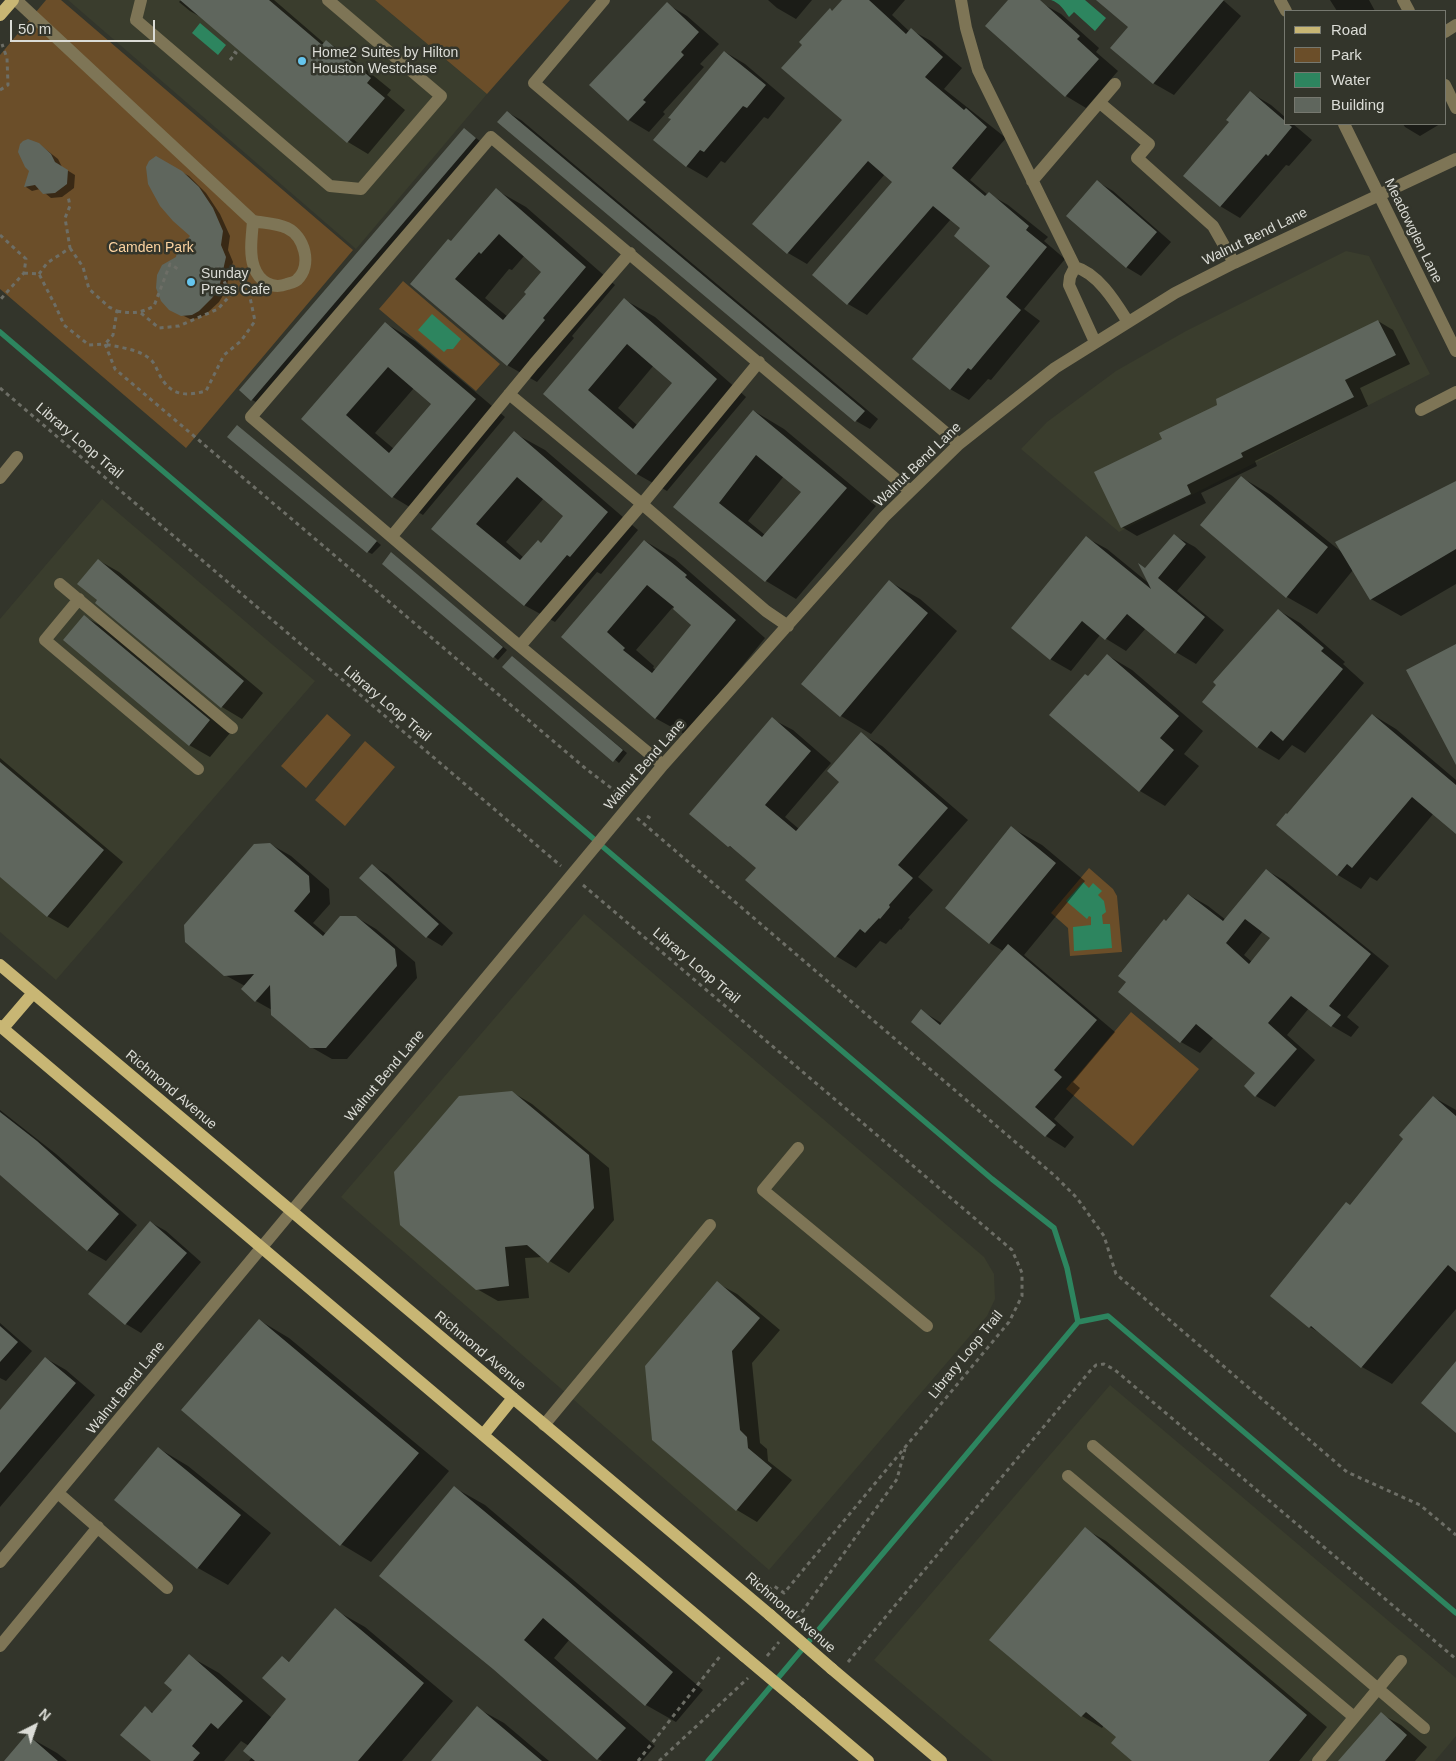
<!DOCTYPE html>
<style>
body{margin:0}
#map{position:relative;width:1456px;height:1761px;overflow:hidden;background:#33352b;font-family:Arial,sans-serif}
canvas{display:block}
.legend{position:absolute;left:1284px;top:10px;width:162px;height:115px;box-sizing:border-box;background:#33352b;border:1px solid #76786f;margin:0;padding:6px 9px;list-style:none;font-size:15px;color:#dbdcd6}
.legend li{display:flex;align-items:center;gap:10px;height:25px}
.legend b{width:25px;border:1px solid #76786f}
.north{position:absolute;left:10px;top:1701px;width:50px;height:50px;-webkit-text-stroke:4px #33352b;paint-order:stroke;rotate:41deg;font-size:14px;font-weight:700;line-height:20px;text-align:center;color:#dbdcd6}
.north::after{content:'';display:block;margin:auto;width:18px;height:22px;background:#dbdcd6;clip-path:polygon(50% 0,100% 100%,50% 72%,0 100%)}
.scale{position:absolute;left:10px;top:20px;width:145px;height:22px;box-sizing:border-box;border:2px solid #dbdcd6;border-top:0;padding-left:6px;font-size:15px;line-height:18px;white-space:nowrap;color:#dbdcd6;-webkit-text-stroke:4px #33352b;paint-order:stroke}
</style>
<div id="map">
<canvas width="1456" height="1761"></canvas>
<ul class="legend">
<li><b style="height:6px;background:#c8b674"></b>Road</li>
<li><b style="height:14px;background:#6b4e29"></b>Park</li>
<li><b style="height:14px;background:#2d855f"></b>Water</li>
<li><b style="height:14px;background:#5f665d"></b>Building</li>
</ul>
<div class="north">N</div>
<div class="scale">50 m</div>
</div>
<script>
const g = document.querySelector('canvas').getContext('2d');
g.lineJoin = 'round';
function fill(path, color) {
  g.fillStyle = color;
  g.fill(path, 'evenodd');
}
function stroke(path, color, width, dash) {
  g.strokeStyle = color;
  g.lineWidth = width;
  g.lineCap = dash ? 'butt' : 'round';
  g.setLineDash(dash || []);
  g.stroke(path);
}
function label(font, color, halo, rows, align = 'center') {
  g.font = font + ' Arial,sans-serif';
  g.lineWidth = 5;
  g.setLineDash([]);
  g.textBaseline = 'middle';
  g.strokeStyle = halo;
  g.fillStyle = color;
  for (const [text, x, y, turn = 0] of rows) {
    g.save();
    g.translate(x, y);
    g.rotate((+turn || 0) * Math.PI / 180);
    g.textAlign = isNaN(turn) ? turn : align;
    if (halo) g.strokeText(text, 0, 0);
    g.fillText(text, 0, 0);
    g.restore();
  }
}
const built = new Path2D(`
 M68,0H375L487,94L356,249Z
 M1346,251L1369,256L1430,374L1119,532L1021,449L1047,422L1116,371L1186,331Z
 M102,499L315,681L56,980L0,932V619Z
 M584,914L984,1257L994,1274L995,1299L987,1316L769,1570L341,1197Z
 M1110,1385L1456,1678V1736L1435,1761H993L874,1660Z`);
const green = new Path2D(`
 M46,0H61L353,250L186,448L0,289V55Z
 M375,0H570L487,94Z
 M403,281L500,364L476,391L379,309Z
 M327,714L351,735L306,788L281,766Z
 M365,741L395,767L345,826L315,800Z
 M1089,868L1113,889L1117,896L1122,952L1070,956L1068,928L1051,913Z
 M1131,1012L1199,1069L1133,1146L1066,1089Z`);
const water = new Path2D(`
 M1051,0H1085L1106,18L1095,31L1074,12L1069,17C1064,10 1060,3 1051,0Z
 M200,23L226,45L218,55L192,33Z
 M432,314L461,339L453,349H447L444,352L418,330Z
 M1083,882L1089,888L1093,883L1102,891L1098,895L1104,901L1106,912L1102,915L1103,924H1110L1112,948L1074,951L1073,927L1091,925V917L1089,916L1087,919L1066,901Z`);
const shadow = new Path2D(`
 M181,0H274L325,44L327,42L347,54L391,90L387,95L405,110L368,154L348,142L204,19L190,11L179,2Z
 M768,0H812L796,19L777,8Z
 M844,0H905L892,15L910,32L911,30L931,41L962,68L944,89L1006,138L970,180L988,195L989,194L1008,205L1048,237L1044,241L1065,259L1024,309L1040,321L991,380L988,379L969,400L950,389L991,266L962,228L951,219L867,315L848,304L814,275L894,182L885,174L807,264L788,253L754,224L844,120L833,12Z
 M1010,0H1036L1061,14L1099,48L1096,52L1118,71L1086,108L1066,96Z
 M1098,0H1223L1241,16L1174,95L1153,83L1129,27Z
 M1330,0H1369L1375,11H1337Z
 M667,4L687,16L719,44L700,64L704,67L663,112L665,114L649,132L629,120L591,85Z
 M725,52L745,64L785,98L768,119L764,117L725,163L721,161L707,178L686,166Z
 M1251,93L1271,105L1285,117V124H1293L1312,140L1289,166L1286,165L1240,218L1220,206L1230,122Z
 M507,112L521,120L878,419L870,429L856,421L499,122Z
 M1403,124H1440L1420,136L1405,127Z
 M464,129L480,141L256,402L252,400Z
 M39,144L58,159L62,167L75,175L74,188L62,197L51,198L40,189L32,191L26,187Z
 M156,158L189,176L206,193L220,214L230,236L228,250L233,262L225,292L219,302L206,314L199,318L190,319L178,313L177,258L192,236Z
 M1098,182L1113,191L1171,242L1141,276L1126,267Z
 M496,190L526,207L615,285L572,336L574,338L537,382L507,365L412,284L452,242ZM525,255L543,271L527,294L508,317L485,298L509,269L512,270Z
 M625,300L655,317L746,397L667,491L637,474L545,394ZM654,365L673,383L637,425L618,408Z
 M1378,321L1393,330L1410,364L1360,388L1368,406L1255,461L1257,466L1201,493L1206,503L1137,536L1122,527L1164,439L1218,406Z
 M385,323L415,341L505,417L423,515L393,497L303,419ZM414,388L433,403L394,449L375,433Z
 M754,411L784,429L876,506L796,599L766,581L675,507ZM784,476L803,492L765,535L748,521Z
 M241,429L381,545L372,554L368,552Z
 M514,433L545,450L638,530L601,574L597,572L555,622L524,605L433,529ZM544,498L565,516L542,544L524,558L506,542Z
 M1241,477L1271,495L1344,554L1456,482V584L1401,616L1371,599L1353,570L1317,614L1287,597Z
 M1175,536L1195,547L1206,557L1177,591L1224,630L1196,664L1176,652L1146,628L1126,651L1100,635L1071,671L1050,659L1087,538L1107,549L1151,585L1141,566L1146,569Z
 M645,541L675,559L765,638L686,735L655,718L563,636ZM673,607L693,625L656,670L653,668L654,666L636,650Z
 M392,554L507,650L498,660L383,563Z
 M98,560L119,572L263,693L242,719L222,707L99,600Z
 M890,582L920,599L957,631L871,734L841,716Z
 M1278,610L1300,623L1345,662L1343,664L1364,683L1305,753L1292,745L1279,760L1257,747Z
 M85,617L105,628L230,733L210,757L189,745Z
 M1107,655L1132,670L1203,731L1184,754L1199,766L1165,806L1140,791L1088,678Z
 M516,660L627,753L619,763L504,667Z
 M1373,715L1396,729L1456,780V832L1434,813L1377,881L1370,877L1361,889L1338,875L1287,815Z
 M772,719L793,730L831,763L785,817L799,829L841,781L861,734L882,746L968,820L918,877L933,890L908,918L910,919L901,930L900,929L886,944L880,941L856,968L836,956L758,868L739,852L729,846Z
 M0,758L123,862L68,928L47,916L0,875Z
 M1012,828L1042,845L1085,881L1024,955L1115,1032L1073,1082L1080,1088L1054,1119L1074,1137L1065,1148L1046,1136L913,1022L922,1011L943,1024L1003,951L990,943Z
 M270,844L291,856L329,889L330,904L313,923L326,934L356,917L376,929L415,962L417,978L347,1059H332L311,1047L272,1010L256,1001L245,986L225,975Z
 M372,866L387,874L453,933L442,946L427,937L361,878Z
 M1266,870L1285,881L1389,966L1347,1017L1359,1027L1351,1037L1332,1026L1309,1008L1287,1035L1315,1060L1275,1107L1256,1096L1245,1086L1257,1073L1214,1037L1200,1053L1181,1042L1120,992L1167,922L1189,895L1208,906L1226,920ZM1263,931L1271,938L1252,962L1244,955Z
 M512,1092L532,1104L609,1168L614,1220L569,1273L543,1257L525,1258L529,1298L498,1301L477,1289Z
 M1433,1097L1456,1110V1309L1392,1384L1362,1367L1325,1336L1310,1327L1272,1296L1351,1206L1405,1139Z
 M0,1110L56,1154L137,1225L106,1261L87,1250L0,1173Z
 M150,1222L166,1231L201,1262L141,1333L126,1324L90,1294Z
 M717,1283L737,1294L780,1330L752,1363L760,1443L767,1449L768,1461L792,1480L757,1522L737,1510Z
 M259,1320L289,1338L449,1471L371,1562L341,1544Z
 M0,1323L32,1351L6,1381L0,1378Z
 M45,1358L66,1370L95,1395L0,1507V1412Z
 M158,1448L188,1466L271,1533L228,1585L198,1568L115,1500Z
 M455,1488L485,1505L703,1690L676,1722L646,1705L569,1640L554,1658L655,1746L642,1761H602L598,1759L494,1668Z
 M1085,1529L1106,1541L1327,1727L1299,1761H1134L1117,1737L1104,1725L1102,1728L1082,1716Z
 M335,1610L365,1627L453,1701L402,1761H249L252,1757L249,1746L241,1741L224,1761H153L145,1708L154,1713L173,1690L189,1656L219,1673L272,1718L288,1699L282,1657L290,1662Z
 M477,1708L504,1723L549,1761H432Z
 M1381,1714L1401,1725L1427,1747L1415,1761H1340Z
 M27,1736L57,1753L67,1761H6Z`);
const stream = new Path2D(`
 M0,332L992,1179L1054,1228L1067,1268L1078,1322
 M708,1761L1078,1322L1108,1316L1456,1613`);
const building = new Path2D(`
 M180,0H269L322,45L326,40L371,78L367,83L385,98L347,143Z
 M842,0H869L906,34L911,28L943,57L925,77L964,110L966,108L987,127L952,168L985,196L989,192L1029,226L1026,230L1047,247L1006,297L1021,310L971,370L968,368L950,390L912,359L990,266L954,236L960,228L933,206L847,305L812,275L892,182L868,161L787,254L752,224L842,120L781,68L802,45L799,42L830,8L832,11Z
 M1008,0H1040L1080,36L1077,39L1099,59L1065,97L985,26Z
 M1096,0H1224L1153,84L1110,48L1128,27Z
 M667,2L699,32L681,52L684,55L643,100L646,102L628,121L589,85Z
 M724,51L766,85L747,108L743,106L704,152L700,150L686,167L653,140L671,119L668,118Z
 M1250,91L1285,121V124H1288L1292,127L1268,156L1266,154L1220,207L1183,176L1229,122L1226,120Z
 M507,111L865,411L855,422L497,122Z
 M464,128L476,138L251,401L239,390Z
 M28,139L39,143L51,154L55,162L68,170L67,184L55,193L43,194L35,185L24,187L29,171L25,167L18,152L20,144L23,141Z
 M156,156L182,171L199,187L213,208L223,231L221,245L226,257L219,288L212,298L199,311L192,315L181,316L169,310L161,301L156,288L157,275L162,265L176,257L177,252L190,236L173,221L160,206L148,184L146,167L149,161Z
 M1097,180L1157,232L1126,268L1066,216Z
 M496,188L586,267L543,318L545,320L507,366L410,284L448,239L451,241ZM499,234L541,272L524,292L526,294L503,320L455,279L479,252L481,254Z
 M624,298L717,379L636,475L543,394ZM627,344L672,383L633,429L588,390Z
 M1378,320L1396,355L1345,380L1354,397L1241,453L1243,457L1187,485L1191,494L1121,528L1094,472L1162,439L1159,433L1217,405L1216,399Z
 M385,322L476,399L392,498L301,419ZM388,367L431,404L389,453L346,415Z
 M753,410L847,488L765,582L673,507ZM756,455L801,492L762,537L719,503Z
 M237,425L377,541L367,553L227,437Z
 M514,431L608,512L570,557L567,555L524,606L431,529ZM517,477L563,516L541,543L538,540L520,560L476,524Z
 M1241,476L1328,547L1286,598L1200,525Z
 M1456,481V549L1370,600L1335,542Z
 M1174,534L1186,544L1158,578L1205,617L1175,654L1127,614L1105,640L1082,621L1050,660L1011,628L1086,536L1151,589L1138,563L1145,568Z
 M644,540L687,575L685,577L736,620L655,719L561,637ZM647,585L674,607L673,609L691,625L652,673L623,650L625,648L607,632Z
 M391,552L503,647L493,658L382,564Z
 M98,559L244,681L221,708L95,603L97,600L77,584Z
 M889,580L928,613L840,717L801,684Z
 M1278,609L1324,648L1321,651L1343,669L1283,741L1271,731L1257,748L1202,702L1216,685L1213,682Z
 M84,615L210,720L189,746L63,640Z
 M1456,644V765L1406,670Z
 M1107,654L1179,716L1160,738L1174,750L1139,792L1049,715L1085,674L1088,676Z
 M512,656L623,750L613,762L502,667Z
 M1372,714L1456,785V834L1412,797L1352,868L1347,864L1337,876L1276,825L1286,813L1287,814Z
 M772,717L811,751L765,805L796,831L839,782L827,771L861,732L948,808L898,865L913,878L889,905L890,907L880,919L879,918L865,933L860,929L835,958L745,880L756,868L730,846L728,847L689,814Z
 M0,762L104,850L47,917L0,877Z
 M1011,826L1056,863L989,944L945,908Z
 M270,843L309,876L310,892L294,911L323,936L340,916H356L395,949L397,966L326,1048H310L271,1015L270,985L255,1002L241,989L254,974L224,976L185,942L184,925L254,844Z
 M372,864L439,924L426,938L359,878Z
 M1266,869L1371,954L1329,1006L1341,1015L1331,1027L1291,996L1268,1023L1297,1049L1255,1097L1244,1086L1255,1073L1196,1024L1180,1043L1118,992L1126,982L1118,976L1164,919L1166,921L1188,894L1223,921ZM1245,919L1270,938L1249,964L1226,943Z
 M1008,944L1097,1020L1054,1070L1062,1077L1035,1107L1056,1125L1045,1137L911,1022L921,1009L940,1025Z
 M512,1091L589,1155L594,1208L548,1263L527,1245L505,1247L509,1286L476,1290L400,1225L394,1172L459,1096Z
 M1433,1096L1456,1116V1272L1448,1265L1361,1368L1311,1326L1309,1328L1270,1296L1346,1202L1350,1205L1403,1139L1399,1135Z
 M0,1112L37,1141L119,1214L87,1251L0,1175Z
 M150,1221L187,1253L125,1325L88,1294Z
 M717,1281L760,1318L732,1351L740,1430L747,1437L748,1448L772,1468L736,1511L652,1440L645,1366Z
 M259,1319L419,1453L340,1546L181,1410Z
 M0,1326L18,1342L0,1362Z
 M45,1357L76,1383L0,1473V1410Z
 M1456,1361V1433L1421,1403Z
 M158,1447L241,1515L197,1569L114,1500Z
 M454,1486L567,1580L673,1672L645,1706L543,1618L524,1640L626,1728L597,1760L493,1669L379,1576Z
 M1085,1527L1307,1715L1269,1761H1132L1111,1743L1116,1737L1086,1712L1081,1717L989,1640Z
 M335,1608L424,1683L358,1761H255L243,1751L286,1699L262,1678L282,1656L289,1662Z
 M189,1654L243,1701L218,1729L211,1723L192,1746L200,1753L193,1761H151L120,1735L145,1706L152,1713L172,1690L164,1683Z
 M477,1706L542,1761H431Z
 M1381,1712L1407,1735L1385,1761H1338Z
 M27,1734L58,1761H4Z`);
const path = new Path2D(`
 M230,60L236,53L232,50
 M0,90L8,85L7,58L2,44
 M0,235L26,259L24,273L0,300
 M70,248L83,267L89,289L109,307L117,311L113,335L105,344C121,348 141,349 152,361C157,367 159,376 164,382C175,397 190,395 206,391L224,355L241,341L255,321L248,288
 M217,267L226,285L236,289
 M24,273L39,274L56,307L64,325L89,345L105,344L115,369L585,768L619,794
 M39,274L47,263L70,248L65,218L70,206L68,196
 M117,311C132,314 141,313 154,306L170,264L178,269
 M141,313L159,328L179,326L218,309L244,280
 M0,388L561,866
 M647,816L653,820
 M637,818L1055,1176L1077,1198L1104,1236L1116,1274L1347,1472L1420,1505L1456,1535
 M583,885L1012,1250L1022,1273V1296L1009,1322L784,1593L774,1586L767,1591L768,1593
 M797,1619L897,1479L905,1449
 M767,1656L779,1642
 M848,1662L1090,1371L1096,1365L1104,1364L1115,1370L1456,1659
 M638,1761L721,1655
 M659,1761L748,1678`);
const minor = new Path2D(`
 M16,0L253,221C263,223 276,223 287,228C304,236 313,265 297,280C295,282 290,283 287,284C272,290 259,281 254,267C249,253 252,235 253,221
 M141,0L136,20L330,186L361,189L441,96L328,0
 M604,0L534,83L959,444
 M961,0L966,28L978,70L1075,267
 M1280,0L1286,11
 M1403,0L1409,11
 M1445,32L1456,25
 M1445,85L1456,108
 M1100,103L1149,144L1137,158L1213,226L1234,263
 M1344,124L1456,351
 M1032,181L1115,84
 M1095,342L1069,285L1070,277L1075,267C1098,273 1116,303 1128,322
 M509,394L642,504L766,611L788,626
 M1421,410L1456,392
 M0,478L17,457
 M392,536L534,364L630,253
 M60,584L232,728
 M79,599L45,640L198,769
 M520,646L642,504L759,362
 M663,765L510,638L251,417L491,137L910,491
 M798,1148L763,1190L927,1326
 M544,1425L710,1225
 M1093,1446L1424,1728
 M1068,1476L1354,1717
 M58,1493L167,1588
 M0,1562L663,765L884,517L959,444L1055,368L1175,293L1234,263L1456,159
 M0,1646L98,1527
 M1318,1761L1401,1661`);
const major = new Path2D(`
 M0,15L13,0
 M0,965L770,1615
 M0,1026L744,1656
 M3,1028L33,993
 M483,1435L513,1398
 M832,1669L941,1761
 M801,1704L868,1761`);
const majorBridge = new Path2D(`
 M770,1615L832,1669
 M744,1656L801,1704`);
const markers = [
 [302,61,5,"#65c5ee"],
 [191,282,5,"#65c5ee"]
];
const poiNames = [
 ["Home2 Suites by Hilton",312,53],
 ["Houston Westchase",312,69],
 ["Sunday",201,274],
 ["Press Cafe",201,290]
];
const streetNames = [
 ["Meadowglen Lane",1413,231,64],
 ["Walnut Bend Lane",1255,237,-26],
 ["Library Loop Trail",79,441,40],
 ["Walnut Bend Lane",918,465,-44],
 ["Library Loop Trail",387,704,40],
 ["Walnut Bend Lane",645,765,-49],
 ["Library Loop Trail",696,966,40],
 ["Walnut Bend Lane",385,1076,-50],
 ["Richmond Avenue",171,1090,40],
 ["Richmond Avenue",480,1351,40],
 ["Library Loop Trail",966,1355,-51],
 ["Walnut Bend Lane",126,1388,-51],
 ["Richmond Avenue",790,1613,41]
];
const parkNames = [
 ["Camden Park",151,248]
];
fill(built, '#3a3d2d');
fill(green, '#6b4e29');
fill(water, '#2d855f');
fill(shadow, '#0007');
stroke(stream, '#2d855f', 5.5);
fill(building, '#5f665d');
stroke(path, '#6d6e66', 3, [4, 4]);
stroke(minor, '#7e7556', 12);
stroke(major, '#c8b674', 12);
stroke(majorBridge, '#c8b674', 12);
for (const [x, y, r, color] of markers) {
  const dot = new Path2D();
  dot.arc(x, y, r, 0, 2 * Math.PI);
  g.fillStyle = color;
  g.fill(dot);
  stroke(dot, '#33352b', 2);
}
label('14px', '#dbdcd6', '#33352b', poiNames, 'left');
label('14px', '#dbdcd6', '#33352b', streetNames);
label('14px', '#fcd3a1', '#33352b', parkNames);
</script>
